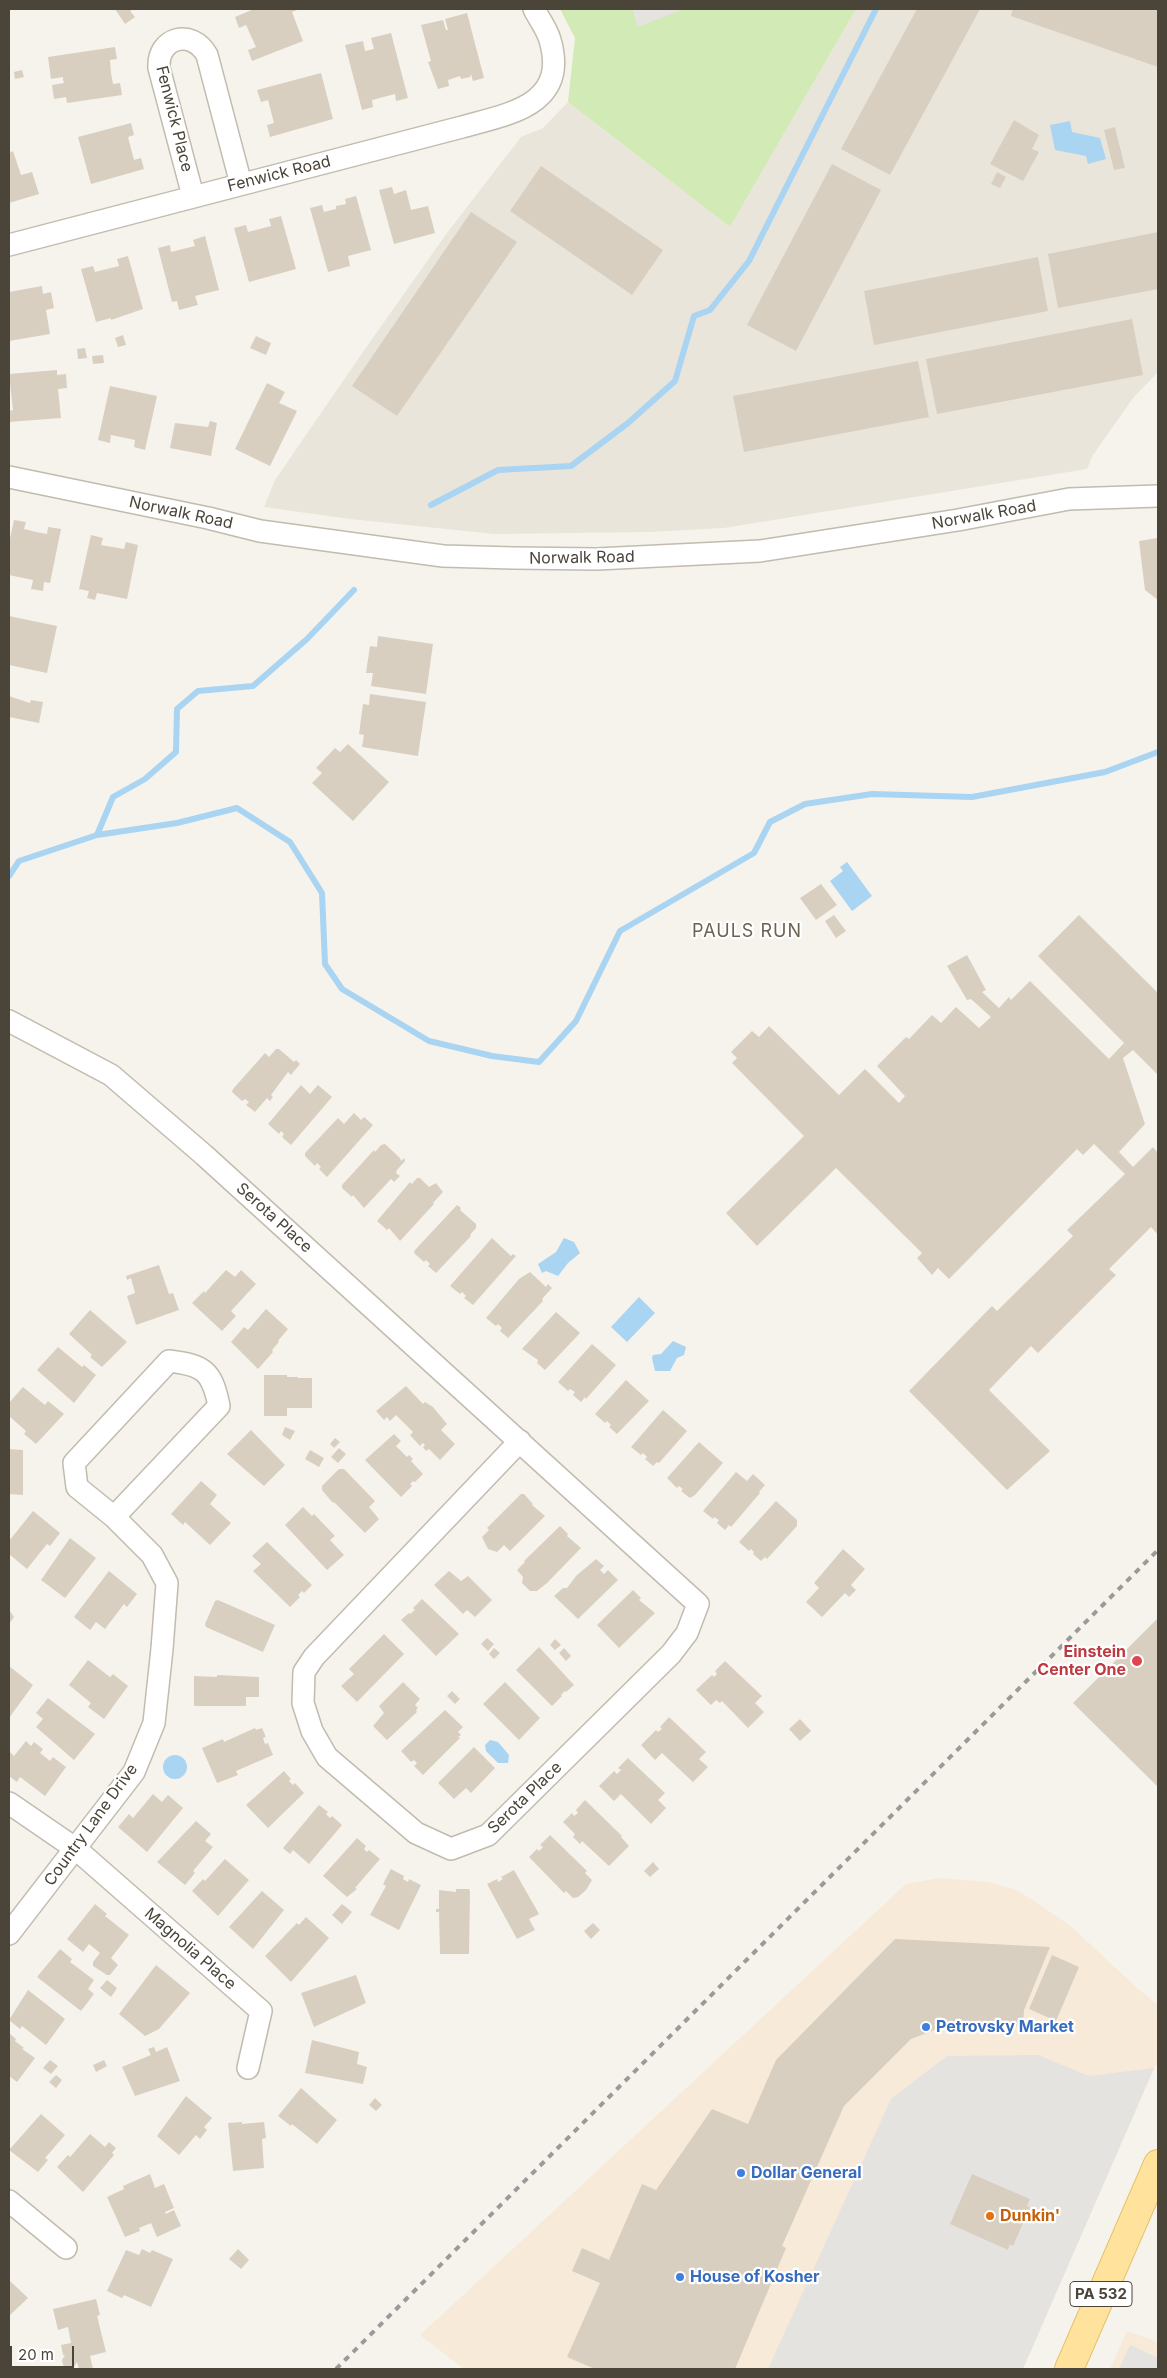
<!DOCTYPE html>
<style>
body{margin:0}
#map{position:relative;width:1167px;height:2378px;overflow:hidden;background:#f6f3ec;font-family:Inter,sans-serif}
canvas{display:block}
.frame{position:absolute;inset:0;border:10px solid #4b4439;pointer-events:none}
.scale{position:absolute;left:10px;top:2346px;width:64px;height:22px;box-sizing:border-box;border:2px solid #4b4439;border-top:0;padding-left:6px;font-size:15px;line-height:18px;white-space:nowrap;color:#4b4439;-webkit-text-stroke:4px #fff;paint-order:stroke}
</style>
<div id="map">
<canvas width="1167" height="2378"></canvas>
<div class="frame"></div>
<div class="scale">20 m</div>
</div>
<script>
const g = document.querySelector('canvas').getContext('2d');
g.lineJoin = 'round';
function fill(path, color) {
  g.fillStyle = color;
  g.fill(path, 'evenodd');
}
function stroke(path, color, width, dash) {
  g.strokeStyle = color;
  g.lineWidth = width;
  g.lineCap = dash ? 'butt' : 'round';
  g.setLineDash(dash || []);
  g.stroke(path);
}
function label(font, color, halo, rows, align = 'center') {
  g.font = font + ' Inter,sans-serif';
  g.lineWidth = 4.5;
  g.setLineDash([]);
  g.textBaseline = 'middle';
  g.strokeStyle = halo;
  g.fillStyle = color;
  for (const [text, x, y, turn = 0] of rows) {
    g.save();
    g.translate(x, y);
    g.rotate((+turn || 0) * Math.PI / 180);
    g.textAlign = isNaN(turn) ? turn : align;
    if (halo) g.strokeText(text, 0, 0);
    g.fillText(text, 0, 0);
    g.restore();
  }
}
const residential = new Path2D(`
 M856,9H1158V372L1133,398L1093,455L1087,469L724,528L651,532L494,534L350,519L264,507L275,480L365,349L447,233L521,137L543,128L568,102L730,227Z`);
const commercial = new Path2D(`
 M939,1878L988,1882L1016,1890L1033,1900L1072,1927L1136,1987L1158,2005V2060L1023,2369H464L420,2335L906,1884Z
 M1127,2331L1158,2342V2369H1110Z`);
const green = new Path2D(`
 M560,9H856L730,227L568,102L575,38Z`);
const parking = new Path2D(`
 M633,9H684L637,27Z
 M1038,2055L1089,2076L1154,2068L1023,2369H768L891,2099L947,2056Z
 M1130,2345L1158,2358V2369H1119Z`);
const water = new Path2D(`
 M1070,121L1072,132L1100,138L1106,159L1088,164L1086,156L1055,150L1050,125Z
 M847,862L872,896L852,911L830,881L843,871L840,867Z
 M564,1238L574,1242L580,1253L568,1263L558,1276L546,1271L542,1273L538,1264L556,1252Z
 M639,1297L655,1313L627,1342L611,1327Z
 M673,1341L686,1347L684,1355L677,1358L670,1371H655L652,1358L653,1355L661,1354Z
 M490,1740L498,1742L509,1755L508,1763H498L486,1751L485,1745Z
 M163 1767a12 12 0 1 1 24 0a12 12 0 1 1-24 0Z`);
const stream = new Path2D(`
 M431,505L498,470L571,466L628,423L675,381L694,316L710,310L749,261L876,9
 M97,835L113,797L145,779L176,752L177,709L198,691L253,686L307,639L354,590
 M9,876L19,861L97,835L177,823L237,808L290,842L322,893L325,964L342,989L429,1041L492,1056L539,1062L576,1021L620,931L754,853L770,822L805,804L872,794L972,797L1105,772L1158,752`);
const building = new Path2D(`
 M115,9H134L130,11L135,17L125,24Z
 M254,9H300L292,12L303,41L252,61L248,50L256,47L246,25L239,28L235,17Z
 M917,9H980L890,175L841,149Z
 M1013,9H1158V67L1011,16Z
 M467,13L484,78L473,81L471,74L470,77L461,79L460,76L448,80L449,86L438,89L428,62L431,61L421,25L443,20L446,30H448L445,19Z
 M391,33L408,98L396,101L395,94L372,100L373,107L362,110L345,45L363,41L365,51L374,49L371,38Z
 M115,47L117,59L110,60L111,73L113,84L120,83L122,95L67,103L66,97L54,99L52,85L64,83L63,80V77L51,79L48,57Z
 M22,70L24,77L15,79L14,72Z
 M321,73L333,119L270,137L267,125L274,123L268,100L261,102L257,90Z
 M1014,120L1039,135L1032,149L1039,152L1023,181L990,164Z
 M131,123L134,135L128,137L134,160L141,158L144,169L91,184L78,137Z
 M1115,127L1125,168L1114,170L1104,130Z
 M13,151L21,175L32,172L39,194L9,203V153Z
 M832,164L881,190L796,351L747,325Z
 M541,166L663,250L632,295L510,211Z
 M997,172L1006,177L1000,188L991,184Z
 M392,187L394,194L406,190L411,210L428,206L435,233L394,244L379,190Z
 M356,196L371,250L348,256L350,266L328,272L310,208L322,205L324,212L336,209V206L346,204L345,199Z
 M471,212L517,242L397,416L352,386Z
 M281,216L296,269L249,282L234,228L246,225L248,232L271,226L269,219Z
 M1158,232V289L1058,308L1048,254Z
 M205,236L219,290L195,296L198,305L179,310L177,301L172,302L158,248L170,245L171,252L195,246L193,240Z
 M128,256L143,309L111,320V318L96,322L81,269L93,266L95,272L119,266L117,259Z
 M1038,257L1048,311L874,345L864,291Z
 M42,286L43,294L51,292L54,308L46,310L50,334L9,341V292Z
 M1132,319L1143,375L937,414L926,359Z
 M123,335L126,345L118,347L115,338Z
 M256,336L271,343L266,355L250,348Z
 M85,348L87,358L78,359L77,349Z
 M103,355L104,363L93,364L92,356Z
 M918,361L929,417L744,452L733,396Z
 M57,370V375L66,374L67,388L58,389L61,418L9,422V411L13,410L9,374Z
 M267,383L285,392L279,403L297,411L270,466L235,449Z
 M110,386L157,396L145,450L134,447L135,440L111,435L110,443L98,440Z
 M210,421L217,423L211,456L170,448L175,423L208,427Z
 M14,520L26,522L24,529L36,532L47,534L48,527L61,529L50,583L44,582L43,591L31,589L33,580L9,575V543Z
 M91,535L103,538L101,545L124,549L126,542L138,545L127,599L97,593L95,600L87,598L89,591L79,589Z
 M1158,538V600L1145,590L1139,541Z
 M9,616L57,626L47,673L9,665Z
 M378,636L433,644L426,694L371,686L373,673H366L370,646L377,647Z
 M370,694L426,702L418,756L362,747L364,735L359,734L363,704L369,705Z
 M9,696L30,703L31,700L43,702L39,723L9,717Z
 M348,744L389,782L353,821L312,783L322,773L316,768L335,748L340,752Z
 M821,884L837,905L816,920L800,898Z
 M834,915L846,931L836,938L825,921Z
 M1079,915L1158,993V1075L1133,1050L1123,1058L1145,1124L1119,1152L1133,1167L1153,1147L1158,1153V1235L1151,1227L1109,1269L1116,1275L1038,1353L1031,1346L989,1390L1050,1451L1007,1490L909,1391L992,1306L997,1311L1073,1236L1067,1230L1125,1174L1094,1144L1083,1155L1077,1149L949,1279L938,1268L932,1275L917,1258L922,1253L836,1168L757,1246L726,1213L804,1136L732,1063L737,1058L731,1052L752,1031L759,1037L769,1026L839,1095L865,1069L899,1103L905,1096L877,1066L906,1037L909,1039L932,1015L941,1023L956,1007L979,1028L991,1017L971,999L967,1000L947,966L967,955L986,990L982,992L999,1008L1009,997L1011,1000L1030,981L1109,1059L1124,1043L1038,956Z
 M276,1049H279L294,1062L296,1060L300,1064L291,1075L288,1072L271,1095L273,1097L270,1101L267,1098L255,1112L246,1105L249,1102L245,1099L242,1101L232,1092L233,1089L265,1053L269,1057Z
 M301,1085L310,1094L318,1085L332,1097L291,1145L282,1137L284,1134L281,1131L279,1134L268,1124Z
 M354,1113L361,1120L364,1117L373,1125L327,1177L319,1169L321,1167L317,1163L315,1166L305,1156V1153L338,1118L344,1124Z
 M385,1144L400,1158L401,1161L404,1158L405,1161L397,1170L396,1173L400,1176L394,1182L391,1179L364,1208L353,1195L352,1197L342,1188V1185L374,1150L375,1152L381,1145Z
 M417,1178H420L429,1187L436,1183L443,1192L433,1203L434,1204L400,1241L389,1228L387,1230L377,1221L410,1182L412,1184Z
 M457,1205L461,1208L460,1210L476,1224V1228L470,1235L471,1236L436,1273L428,1266L430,1264L426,1260L424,1262L414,1253L415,1250Z
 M492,1238L511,1256L513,1254L516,1256L473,1305L464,1298L466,1296L462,1292L460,1294L450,1286Z
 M159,1265L169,1294L173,1293L179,1310L136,1325L127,1296L135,1293L131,1278L127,1280L126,1276Z
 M226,1270L235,1277L241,1270L256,1284L231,1311L236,1316L222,1331L192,1303L204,1291L205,1293Z
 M530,1272L546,1287L548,1284L552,1288L542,1299L543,1301L508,1338L500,1331L502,1328L498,1324L496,1326L486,1318L519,1279Z
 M266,1309L288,1329L278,1341L279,1342L272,1350L273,1352L258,1369L231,1342L244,1327L248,1330Z
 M90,1310L127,1342L102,1367L90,1357L92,1355L69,1334Z
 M556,1312L580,1333L545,1370L537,1363L538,1360L522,1349Z
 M592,1344L616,1365L586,1399L585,1397L581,1402L573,1395L575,1392L570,1389L568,1391L558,1382Z
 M58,1347L82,1367L84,1365L96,1375L74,1403L37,1370Z
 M264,1375H287V1377H298V1378H312V1408H287V1416H264Z
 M626,1380L649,1401L617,1434L609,1427L611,1425L607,1421L605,1423L595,1414Z
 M406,1386L423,1404L425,1402L433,1407L447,1424L441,1430L455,1444L440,1460L429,1449L426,1451L423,1447L425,1445L423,1443L420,1446L410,1435L413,1432L396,1415L390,1421L387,1417L384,1420L376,1411Z
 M23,1387L45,1405L48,1401L64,1414L36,1444L24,1434L26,1431L9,1416V1403Z
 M663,1410L687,1431L659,1463L657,1462L653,1466L645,1459L647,1457L643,1453L641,1455L631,1447Z
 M285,1427L295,1431L290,1440L282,1435Z
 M251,1430L285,1465L264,1486L227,1454Z
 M394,1434L401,1441L396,1446L407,1457L409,1455L413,1459L411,1461L423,1474L415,1482L413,1481L410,1484L412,1486L401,1497L365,1460Z
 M335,1438L340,1442L334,1448L330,1444Z
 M699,1442L723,1463L695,1495L690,1498L681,1491L683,1489L679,1486L677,1488L667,1478Z
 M339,1448L346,1454L338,1463L331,1457Z
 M9,1449L23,1450V1495L9,1494Z
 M310,1450L324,1458L319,1467L305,1459Z
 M339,1469H344L375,1501L369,1507L379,1519L365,1533L335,1503L332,1502L322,1490V1486Z
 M736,1472L747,1481L753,1474L765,1485L759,1492L760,1493L731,1527L729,1525L725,1530L717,1523L719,1520L714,1517L713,1519L703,1511Z
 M201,1481L217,1495L210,1504L231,1523L210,1545L185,1522L183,1525L171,1514Z
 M521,1494H524L533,1504L532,1505L545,1516L510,1551L504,1545L497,1552L488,1549L482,1537L489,1530L487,1528Z
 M776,1501L797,1520V1526L767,1559L765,1557L761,1561L753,1554L754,1552L751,1549L749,1551L739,1542Z
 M303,1507L312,1516L314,1514L335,1536L330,1540L344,1555L327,1570L285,1525Z
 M33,1511L60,1533L50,1546L47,1544L27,1569L9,1554V1541Z
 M560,1526L568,1534L567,1536L581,1548L547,1583L537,1591H530L522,1583L523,1577L517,1570L525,1562L524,1561Z
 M70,1538L96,1558L65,1598L41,1580Z
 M267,1542L312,1585L304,1593L302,1591L298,1595L300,1597L290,1607L253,1571L261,1564L252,1556Z
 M843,1549L865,1569L851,1585L856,1590L849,1597L845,1593L822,1617L806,1602L819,1588L814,1583Z
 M596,1559L604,1566L600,1570L604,1574L608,1570L618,1580L578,1619L554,1596L563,1588H567L576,1576Z
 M109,1571L137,1594L127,1607L124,1604L105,1629L96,1622L90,1630L74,1617Z
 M449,1571L461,1581L468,1576L492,1600L475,1617L467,1610L463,1614L434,1585Z
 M633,1590L641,1598L639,1600L655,1613L619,1648L597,1625Z
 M422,1599L459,1634L436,1656L401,1620L409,1613L410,1614L415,1610L413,1608Z
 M218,1600L275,1625L263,1652L206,1627L205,1624L215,1601Z
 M9,1610L14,1617L9,1624Z
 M1158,1618V1787L1073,1703Z
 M384,1634L404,1654L357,1702L341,1686L354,1674L349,1669Z
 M487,1638L494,1644L488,1651L481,1644Z
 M555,1639L561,1645L555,1650L550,1645Z
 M539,1647L574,1685L566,1692L565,1691L561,1695L562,1696L552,1706L516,1670Z
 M494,1648L500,1653L494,1659L489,1654Z
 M564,1648L571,1656L566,1661L559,1653Z
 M88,1660L110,1677L113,1674L128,1686L104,1719L88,1707L91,1703L69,1685Z
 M725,1661L762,1696L755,1703L764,1712L748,1728L722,1701L720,1703L716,1700L711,1705L696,1690L712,1675L714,1677L717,1674L715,1671Z
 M9,1666L33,1685L9,1718Z
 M217,1675L259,1677V1697H246V1706H194V1676L217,1677Z
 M403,1682L420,1699L415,1705L418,1708L416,1710L417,1712L387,1740L373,1726L384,1713L379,1706Z
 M505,1682L540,1718L519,1740L483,1704Z
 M452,1691L460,1699L455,1704L447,1696Z
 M48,1698L95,1734L74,1760L36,1727L43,1719L36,1713Z
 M445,1710L463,1727L458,1732L461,1735L458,1737L460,1738L423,1775L414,1766L417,1763L414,1760L411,1762L401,1751Z
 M669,1717L706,1752L699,1759L708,1767L693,1782L662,1753L655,1760L641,1745L656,1730L658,1732L662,1729L660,1727Z
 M800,1719L811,1731L800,1741L789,1729Z
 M255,1728L256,1730L262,1728L266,1737L263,1738L265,1744L268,1743L273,1755L236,1771L238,1775L217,1783L202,1748L223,1739L224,1742Z
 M26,1741L31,1746L34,1742L43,1749L40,1753L50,1761L53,1757L66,1767L45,1796L20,1777L17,1782L9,1776V1754L10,1752L14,1756Z
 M474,1747L495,1768L471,1793L466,1788L454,1799L438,1783Z
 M628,1758L665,1793L658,1800L666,1808L651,1824L621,1794L614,1801L599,1786L614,1771L617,1774L621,1770L618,1768Z
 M284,1771L291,1779L289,1781L293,1785L295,1783L304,1793L268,1828L246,1805Z
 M153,1794L162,1802L168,1795L183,1808L147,1852L118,1827L129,1814L133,1818Z
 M585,1800L622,1836L621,1837L629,1846L609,1866L582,1841L580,1844L573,1837L575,1834L563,1822L572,1813L574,1816L578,1813L576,1810Z
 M319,1805L328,1812L326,1814L330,1818L332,1816L342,1825L309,1864L293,1850L290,1854L283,1848Z
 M196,1821L211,1834L205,1841L213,1847L193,1871L195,1873L185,1885L157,1862Z
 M550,1835L587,1871L585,1873L592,1880L586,1890L578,1897L573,1898L566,1891L564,1893L529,1857L537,1849L539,1851L543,1847L540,1845Z
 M357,1838L366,1846L364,1849L367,1852L369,1850L380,1859L355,1888L357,1889L347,1897L323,1876Z
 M225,1859L249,1880L218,1916L192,1891L203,1879L205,1881Z
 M653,1862L659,1869L650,1877L644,1871Z
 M391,1869L404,1876L403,1879L408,1882L409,1879L421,1885L399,1930L370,1915L386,1886L383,1884Z
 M514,1870L539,1914L529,1919L535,1930L517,1939L487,1884L497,1879L498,1882L503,1879L501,1877Z
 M456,1889H469L470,1892L469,1954H440L439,1912H436V1909H439V1890L456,1892Z
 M262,1891L284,1910L253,1949L229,1927Z
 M95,1904L107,1914L105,1916L129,1935L111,1958L118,1965L110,1975H107L93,1966V1962L100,1953L89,1944L83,1952L67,1939Z
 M342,1904L352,1912L342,1924L332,1915Z
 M306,1917L329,1938L291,1982L265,1956L297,1923L299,1925Z
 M593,1923L600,1930L591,1939L584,1931Z
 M895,1939L1050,1947L1024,2010L1023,2026L950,2024L911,2039L844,2106L782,2246L786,2248L735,2369H595L567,2357L600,2283L572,2271L582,2248L609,2260L642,2184L656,2190L712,2109L748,2124L776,2060Z
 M60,1949L72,1959L70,1962L94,1980L88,1989L94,1994L81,2011L37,1977Z
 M1052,1955L1079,1967L1056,2021L1029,2009Z
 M156,1965L190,1993L159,2029L145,2036L119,2014Z
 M356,1975L366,2003L314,2027L301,1993Z
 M107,1980L117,1988L111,1997L100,1988Z
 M28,1990L65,2019L46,2045L22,2026L20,2029L9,2020Z
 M9,2033L16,2039L15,2041L24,2048L22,2049L35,2058L17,2082L9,2076Z
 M312,2040L359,2052L357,2064L367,2067L363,2084L305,2073Z
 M154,2047L156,2052L167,2047L180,2081L135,2096L122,2067L151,2055L148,2049Z
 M50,2060L58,2066L51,2074L43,2068Z
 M104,2060L107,2066L96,2072L93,2065Z
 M56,2075L62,2080L56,2088L49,2082Z
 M301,2088L337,2120L317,2144L292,2124L291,2126L278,2116Z
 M186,2096L212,2118L204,2127L207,2130L200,2139L196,2135L179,2155L157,2136Z
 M375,2098L382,2105L376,2111L369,2105Z
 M41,2114L65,2135L45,2158L48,2160L38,2172L9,2150Z
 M242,2122V2124L264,2122L266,2138L262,2139L264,2168L233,2171L228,2123Z
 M90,2134L105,2147L109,2142L116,2148L112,2153L114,2155L83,2192L57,2167L68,2155L70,2157Z
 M150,2174L155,2188L164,2184L174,2208L165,2212L166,2214L174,2210L181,2226L157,2237L151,2223L139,2228L140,2231L125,2237L107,2197L124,2189L123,2186Z
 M972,2174L1030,2199L1027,2206L1030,2207L1013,2246L1010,2244L1008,2250L950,2224Z
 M142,2249L150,2253L152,2250L173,2259L151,2307L124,2295L122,2298L107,2291L126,2250L139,2255Z
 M238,2249L249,2260L241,2269L229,2259Z
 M9,2280L28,2298L9,2316Z
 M96,2299L100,2315L97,2316L106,2352L90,2356L93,2369H79L77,2362L74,2367L68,2368L63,2365L62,2360L65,2355H63L61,2345L71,2343L68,2327L58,2330L53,2309Z`);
const minor = new Path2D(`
 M193,196L159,68C157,37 192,28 207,55L241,184
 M9,245L462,127C509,114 569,105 550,40C547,29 539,19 534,9
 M9,477L208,518L260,531L443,556L513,558L597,559L760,551L958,520L1069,499L1158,496
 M9,1021L111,1075L204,1155L698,1604L687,1633L671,1654L488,1835L451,1849L416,1833L327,1757L312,1731L303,1703L304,1672L314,1657L520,1441
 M9,1803L76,1849L261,2011L248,2068
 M9,1934L134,1772L154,1723L162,1649L167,1583L152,1555L114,1517L77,1487L74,1463L169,1361C204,1365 212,1371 219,1406L114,1517
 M9,2201L66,2248`);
const primary = new Path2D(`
 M1069,2369L1158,2164`);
const rail = new Path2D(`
 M336,2369L1158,1550`);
const markers = [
 [1137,1661,6,"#e0444e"],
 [926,2027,5,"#3f7fe0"],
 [741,2173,5,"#3f7fe0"],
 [990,2216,5,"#e8710a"],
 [680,2277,5,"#3f7fe0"]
];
const shields = [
 [1101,2294,62]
];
const shieldNames = [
 ["PA 532",1101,2294]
];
const streetNames = [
 ["Fenwick Place",174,119,76],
 ["Fenwick Road",279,174,-14],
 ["Norwalk Road",181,513,12],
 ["Norwalk Road",984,515,-10],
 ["Norwalk Road",582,558,-1],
 ["Serota Place",274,1218,42],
 ["Serota Place",525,1798,-44],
 ["Country Lane Drive",91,1825,-54],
 ["Magnolia Place",190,1949,41]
];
const healthNames = [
 ["Einstein",1126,1652],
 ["Center One",1126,1670]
];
const shopNames = [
 ["Petrovsky Market",936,2027],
 ["Dollar General",751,2173],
 ["House of Kosher",690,2277]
];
const foodNames = [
 ["Dunkin'",1000,2216]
];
const neighbourhoodNames = [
 ["PAULS RUN",747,932]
];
fill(residential, '#eae5da');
fill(commercial, '#f7ead8');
fill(green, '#d2eab5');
fill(parking, '#e5e3e0');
fill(water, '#a9d4f2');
stroke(stream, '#a9d4f2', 6);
fill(building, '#d8cfc1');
stroke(minor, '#c2bbae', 24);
stroke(primary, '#e6c16a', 30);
stroke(minor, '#fff', 21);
stroke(primary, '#ffe39c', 28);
stroke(rail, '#9a9a9a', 4, [6, 6]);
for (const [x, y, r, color] of markers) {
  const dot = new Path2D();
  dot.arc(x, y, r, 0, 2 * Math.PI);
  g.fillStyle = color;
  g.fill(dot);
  stroke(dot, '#fff', 2);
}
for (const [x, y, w] of shields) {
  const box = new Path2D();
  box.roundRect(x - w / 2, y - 12.5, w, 25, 4);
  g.fillStyle = '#fff';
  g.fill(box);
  stroke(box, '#4b4439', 1);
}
label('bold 15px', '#4b4439', null, shieldNames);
label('16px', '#4b4439', '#fff', streetNames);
label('bold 16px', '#be3a42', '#fff', healthNames, 'right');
label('bold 16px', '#366cbe', '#fff', shopNames, 'left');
label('bold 16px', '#c56008', '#fff', foodNames, 'left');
g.letterSpacing = '1px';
label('18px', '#6e6250', '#fff', neighbourhoodNames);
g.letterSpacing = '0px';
</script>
